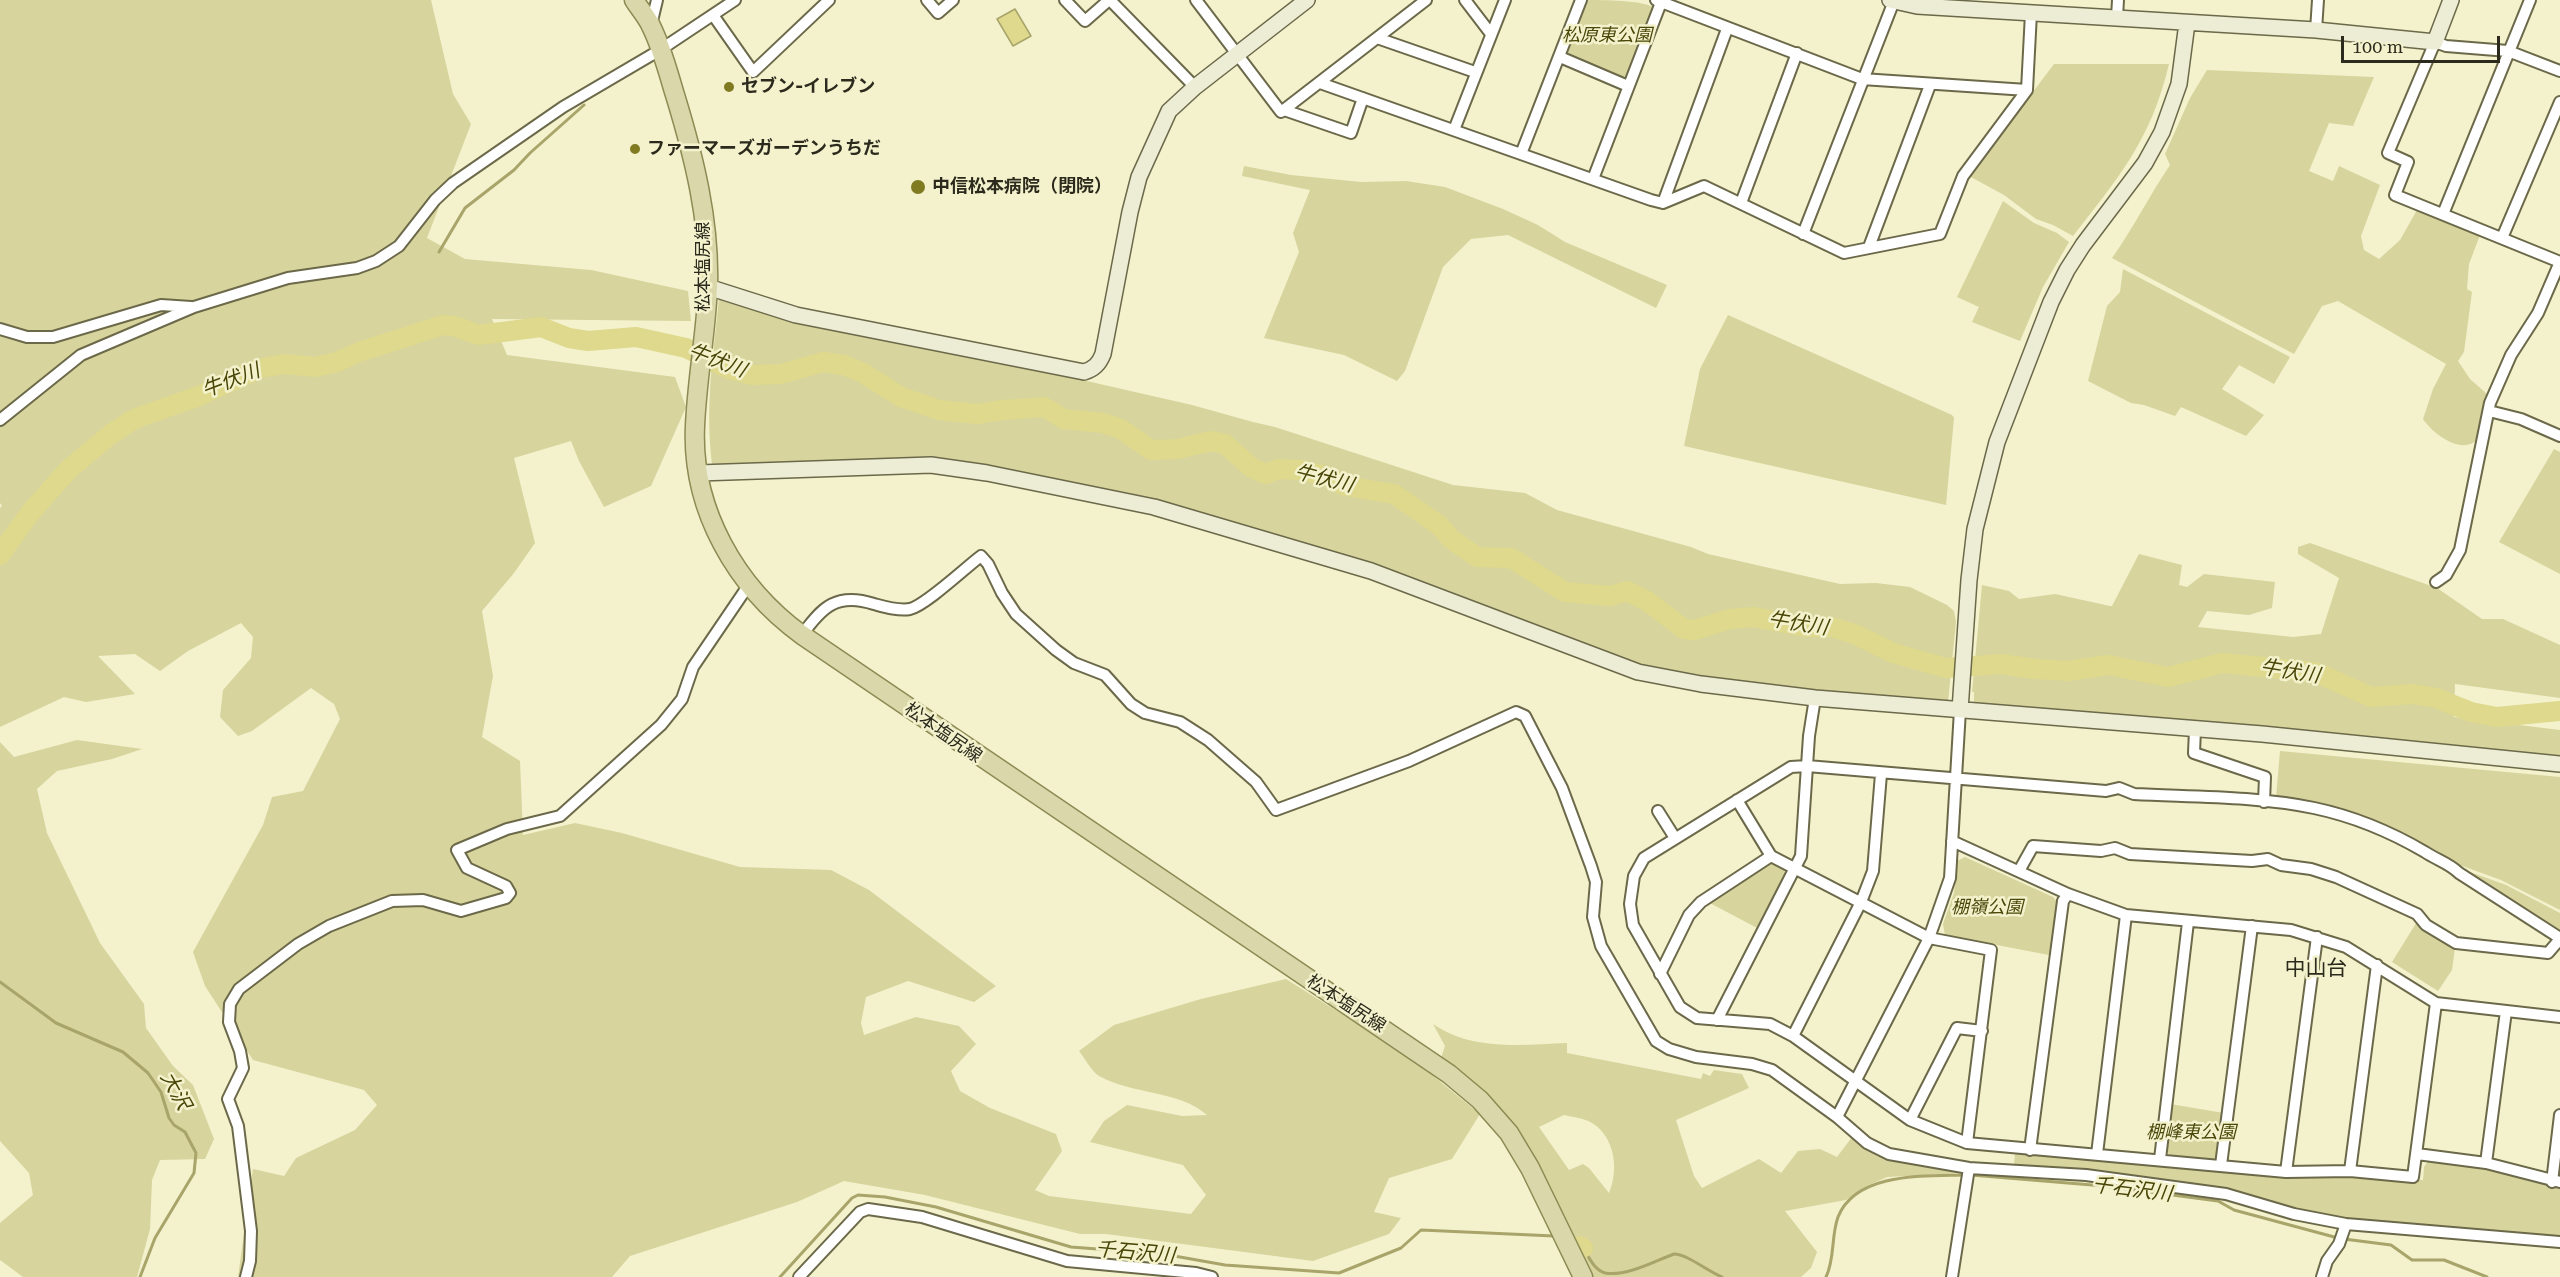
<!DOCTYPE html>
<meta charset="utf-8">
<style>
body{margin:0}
#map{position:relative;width:2560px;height:1277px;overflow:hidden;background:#f3f2cd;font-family:"Roboto Serif",serif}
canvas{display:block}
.scale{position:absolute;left:2341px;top:36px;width:159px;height:27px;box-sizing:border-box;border:3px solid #2b2a1c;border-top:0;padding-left:8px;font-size:18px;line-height:21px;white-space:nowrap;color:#2b2a1c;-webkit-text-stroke:4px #f3f2cd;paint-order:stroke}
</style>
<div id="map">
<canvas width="2560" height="1277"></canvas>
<div class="scale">100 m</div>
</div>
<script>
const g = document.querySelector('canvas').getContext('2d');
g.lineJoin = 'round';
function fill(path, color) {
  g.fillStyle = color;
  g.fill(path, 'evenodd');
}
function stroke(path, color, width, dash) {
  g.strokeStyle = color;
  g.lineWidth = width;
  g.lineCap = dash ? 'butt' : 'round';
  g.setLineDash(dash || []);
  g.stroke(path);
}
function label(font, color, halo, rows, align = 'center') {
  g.font = font + ' "Roboto Serif","Noto Sans JP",serif';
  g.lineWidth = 5;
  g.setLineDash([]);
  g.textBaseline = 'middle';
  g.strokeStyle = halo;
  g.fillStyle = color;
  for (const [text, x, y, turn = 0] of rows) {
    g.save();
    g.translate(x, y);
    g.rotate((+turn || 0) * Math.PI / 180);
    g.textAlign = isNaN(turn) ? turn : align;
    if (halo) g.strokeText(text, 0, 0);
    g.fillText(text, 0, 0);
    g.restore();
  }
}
const green = new Path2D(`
 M0,0H431L453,94L471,124L427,238L465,259L591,270L688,291L691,321L492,319L507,355L675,377L686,407L651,486L604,507L579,461L571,441L514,458L535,543L514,573L482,611L493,676L482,737L520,761L523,835L575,823L622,833L740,867L831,870L869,890L996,986L974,1002L908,981L866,997L861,1023L864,1035L916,1017L959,1026L976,1044L951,1071L960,1091L990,1108L1056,1134L1062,1151L1035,1190L1049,1196L1191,1214L1206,1195L1183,1165L1090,1142L1104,1121L1127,1105L1182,1116L1207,1115C1179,1090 1133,1095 1099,1076C1091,1071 1085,1058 1079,1051L1114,1025L1201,999L1286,979L1410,1057L1480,1114L1452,1159L1389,1178L1374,1212L1401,1218L1389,1234L1313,1261L1106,1234H1080L925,1195L844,1181L797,1202L630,1256L612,1277H238L253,1169L284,1176L296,1158L355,1130L377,1105L364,1090L253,1060L205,986L193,952L263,825L272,797L303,791L340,719L334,704L311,688L252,731L238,736L220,717L223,690L251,658L253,637L241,623L188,651L160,671L135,654L98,656L135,694L86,702L64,697L0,727V508L2,506L0,503Z
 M1586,0C1603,0 1644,0 1654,8L1627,76L1622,77L1570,57L1567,52Z
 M2054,64H2169C2151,140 2119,177 2073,236L2053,225L2036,219L2004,195L1969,176Z
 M2207,70L2374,77L2353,126L2329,123L2309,171L2333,181L2339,166L2380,185L2361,236L2364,250L2379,259L2400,240L2417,210L2480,235L2469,264L2467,289L2472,292L2464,352L2458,361L2470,379L2487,394L2478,439C2462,456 2433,434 2423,419L2433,389L2446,364L2338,301L2322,306L2294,354L2112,258C2134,227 2149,196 2170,165L2165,154L2190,98Z
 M1244,166L1291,175L1361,182L1406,181L1445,187L1503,209L1538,225L1565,242L1667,285L1656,308L1508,235L1471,239L1443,267L1405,371L1397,381L1344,355L1264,338L1299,252L1293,233L1310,190L1242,176Z
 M2003,201L2034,223L2057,233L2069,242L2043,287L2020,341L1972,322L1979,307L1957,297Z
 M2123,269L2290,357L2274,384L2239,365L2222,389L2264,415L2246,436L2181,407L2175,416L2144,405L2131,403L2088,381L2107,306L2120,292Z
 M726,296L789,319L845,333L999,361L1192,405L1253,422L1275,427L1453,485L1525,493L1557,510L1691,547L1708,554L1840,584L1876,583L1910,587L1947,605L1954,611L1956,622L1948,702L1799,690L1667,670L1614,658L1382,567L1127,493L1047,477L945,458H908L715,465L712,464C705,406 713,356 719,299Z
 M1728,315L1952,415L1954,418L1946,505L1684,446L1700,369Z
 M2554,449L2560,452V574L2499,542Z
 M2310,543L2437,588L2482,619H2503L2560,645V698L2455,684L2454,717L2560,730V758L1974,706V692H1972L1982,585L2009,591L2019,599L2055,594L2110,606H2112L2139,554L2182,565L2179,585L2187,587L2204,574L2275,582L2272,608L2249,615L2207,611L2198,627L2293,637L2321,634L2339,578L2298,554V547Z
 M77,740L142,749L112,759L57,771L37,789L47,833L100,943L144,1004L146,1028L173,1066L193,1085L214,1139L205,1159L160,1160L152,1180L150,1229L137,1277H23L0,1260V1223L33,1195L29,1173L0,1141V742L14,757Z
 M2280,751L2560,777V910L2501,880L2457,864L2448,857L2436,853L2370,819L2310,802L2276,798Z
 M1965,857L2053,897L2059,904L2054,956L1945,935L1943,924L1954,893L1957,861Z
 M1775,863L1784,869L1786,876L1759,929L1708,902L1767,865Z
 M2459,868L2506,885L2560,913V930L2558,931Z
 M2418,920L2423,928L2455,948L2452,970L2438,991L2392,962Z
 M1433,1024C1472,1051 1521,1045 1567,1043V1053L1701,1079L1703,1073L1710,1076L1714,1070L1742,1074L1749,1088L1676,1120L1694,1176L1702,1188L1759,1159L1781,1173L1798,1151L1820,1149L1837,1157L1852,1137L1877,1156L1963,1173L1887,1177L1869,1185L1846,1200L1785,1211L1817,1252L1811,1268L1801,1277H1589L1525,1148L1440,1061L1445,1046ZM1564,1115C1572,1117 1584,1118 1592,1123C1615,1137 1619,1170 1609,1193L1589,1168L1583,1164L1569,1170L1539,1127Z
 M2170,1104L2224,1113L2220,1153L2214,1159L2170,1155L2164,1149Z
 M2015,1153L2189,1166L2289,1178L2316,1175L2423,1180L2424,1167L2428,1161L2484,1168L2560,1188V1238L2337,1217C2298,1211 2261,1197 2222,1189C2154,1175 2083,1171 2014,1165Z`);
const water = new Path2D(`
 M1015,9L1031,36L1013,46L997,19Z`);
const stream = new Path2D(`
 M439,252L465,208L514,170L530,153L584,105
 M0,982L56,1023L123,1052L148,1073L161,1092L169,1118L174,1125L185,1132L196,1153L194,1173L155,1238L140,1277
 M1971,1175L2104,1186L2218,1201L2234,1210L2338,1238
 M2344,1239L2391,1245L2412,1260H2444L2487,1277
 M1583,1248C1589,1257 1594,1270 1605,1273C1626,1277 1655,1261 1674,1254C1687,1254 1707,1271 1722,1277
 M780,1277L852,1198L858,1195L885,1197L936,1207L1071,1247L1163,1254L1225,1265L1339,1273L1401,1248L1421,1230L1554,1236
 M1826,1277C1835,1259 1831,1236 1838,1217C1856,1172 1925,1176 1964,1175`);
const river = new Path2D(`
 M0,555L30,513L69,469L111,434L134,419L199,396L261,368L284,364L315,367L337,362L359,352L443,325L454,326L479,335L541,327L569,338L588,341L636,337L686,348L729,369L753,375L781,374L823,362L844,365L863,373L901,397L939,410L977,414L1003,410L1044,407L1064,419L1103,423L1121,429L1151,450L1178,449L1211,441L1225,444L1252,468L1266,474L1278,469L1301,470L1329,477L1345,486L1394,494L1439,525L1451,539L1477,557L1511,558L1565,592L1610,596L1627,591L1647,601L1684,629L1695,630L1729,619L1754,617L1806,627H1832L1857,635L1893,653L1946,668L2001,664L2035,669L2068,671L2108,665L2168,677L2222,663L2315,672L2371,697L2413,694L2436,698L2471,712L2497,717L2560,711
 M1580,1246L1583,1248`);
const street = new Path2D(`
 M927,0L938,13L953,0
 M1065,0L1085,21L1109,0
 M1110,0L1195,87
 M1196,0L1281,112L1426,0
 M1465,0L1491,34
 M1656,0L1862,79L2027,90
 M713,15L753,72L829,0
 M2117,17L2118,0
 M651,25L657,0
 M2316,30L2318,0
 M1377,38L1475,72
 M1560,57L1628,86
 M2560,71L2508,51L2446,46L2435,42L2388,153L2408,162L2395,195L2560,262
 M1320,83L1651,200L1663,203L1704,186L1844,253L1940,234L1963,176L2027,90L2031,13
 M1284,110L1351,133L1363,98
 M1454,130L1505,0
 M1521,154L1581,0
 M1593,179L1662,0
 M1663,203L1727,29
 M1741,203L1797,53
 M2443,214L2530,0
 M1803,234L1894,1
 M2502,238L2560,102
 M1869,247L1930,85
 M0,329L27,337H53L161,305L191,307
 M2489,411L2521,419L2560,436
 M0,420L81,355L194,307L288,278L357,268L376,261L399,246L435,200L453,183L563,107L660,50L735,0
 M2436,582L2446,575L2460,550L2490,403L2511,355L2538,313L2560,262
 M802,635C822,607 837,592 874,604C885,607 898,611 910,609C926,605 965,568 981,556L988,564L1002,593L1016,614L1056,650L1074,663L1105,675L1131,704L1145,713L1180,722L1208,740L1256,782L1276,810L1409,761L1516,712L1525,716L1562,788L1591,866L1596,882L1593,917L1601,946L1656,1041L1669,1049L1696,1057L1752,1064L1772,1070L1837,1117L1867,1143L1889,1154L1969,1168L2086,1175L2226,1194L2294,1214L2346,1224L2560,1242
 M2195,729L2194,753L2265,777L2264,802
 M1737,800L1771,856L1929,938L1991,950L1967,1143
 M1658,811L1675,838
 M1952,841L2068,894L2126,915L2291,930L2346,947L2436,1003L2560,1017
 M2019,871L2033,846L2101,851L2115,848L2130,854L2252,861L2268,859L2281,865L2311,869L2336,877L2417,914L2426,925L2456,943L2548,953L2560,939
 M1660,974L1689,915L1701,902L1771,856
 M2436,1003L2413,1177L2350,1171L2286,1172L1967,1143L1910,1120L1793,1036L1770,1024L1697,1018L1680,1007L1633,925L1630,904L1634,876L1644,858L1791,767L1807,766L2106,791L2119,788L2134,794C2193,797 2256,796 2314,808C2352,816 2391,832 2425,852C2437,860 2449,863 2459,873L2560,938
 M1717,1020L1801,856L1809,736L1815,698
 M1793,1036L1861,902L1873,871L1881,774
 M1837,1117L1929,938L1950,878L1960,710
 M1910,1120L1957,1028L1982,1031
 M2030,1150L2063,901L2068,894
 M2097,1154L2126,915
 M2417,1154L2486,1163L2560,1182
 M2160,1159L2188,922
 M2486,1163L2506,1011
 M2221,1165L2252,926
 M2350,1171L2377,965
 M2286,1172L2317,937
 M2552,1182L2560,1115
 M246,1277L250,1261L251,1231L238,1126L228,1099L243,1068L240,1051L229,1022L230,1004L239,989L298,944L329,926L392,901L423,900L461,911L506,898L510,893L506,886L467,868L457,850L507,829L560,816L661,725L682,699L693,667L748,586
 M799,1277L860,1212L868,1209L922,1217L1067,1261L1196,1273L1212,1277
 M1952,1277L1969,1168
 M2322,1277L2327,1261L2339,1244L2346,1224`);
const secondary = new Path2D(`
 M1890,0L1917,6L2316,30L2435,42L2451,0
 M708,287L796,315L1084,372C1094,369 1099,364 1103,354L1130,212L1139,177L1169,111L1195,87L1307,0
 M699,473L931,465L987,473L1154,507L1371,571L1638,672L1701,684L1815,698L2262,734L2560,764
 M1960,710L1969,580L1975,529L1997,442L2051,302L2067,270L2083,245L2145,163L2162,132L2179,84L2187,23`);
const primary = new Path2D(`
 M634,0C639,8 647,17 651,26C662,48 668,72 675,95C694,157 710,221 708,286C706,333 697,379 695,426C691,509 736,587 802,635L1449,1074L1480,1100L1509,1133L1530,1168L1583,1277`);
const markers = [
 [729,87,6,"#807b21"],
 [635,149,6,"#807b21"],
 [918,187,8,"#807b21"]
];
const parkNames = [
 ["松原東公園",1607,36],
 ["棚嶺公園",1987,908],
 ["棚峰東公園",2191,1133]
];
const poiNames = [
 ["セブン-イレブン",741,87],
 ["ファーマーズガーデンうちだ",647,149],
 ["中信松本病院（閉院）",932,187]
];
const streetNames = [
 ["松本塩尻線",704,267,-90],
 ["松本塩尻線",943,733,35],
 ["松本塩尻線",1346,1004,33]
];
const waterNames = [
 ["牛伏川",717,361,21],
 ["牛伏川",231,381,-21],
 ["牛伏川",1324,479,14],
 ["牛伏川",1798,624,9],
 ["牛伏川",2290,672,9],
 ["大沢",175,1091,61],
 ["千石沢川",2132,1190,7],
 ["千石沢川",1135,1253,5]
];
const quarterNames = [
 ["中山台",2316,969]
];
fill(green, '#d7d49d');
fill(water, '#ded98c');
stroke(water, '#a8a46a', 1.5);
stroke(stream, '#a8a46a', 3);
stroke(river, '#ded98c', 20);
stroke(street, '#6b6949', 14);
stroke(secondary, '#6b6949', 18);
stroke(primary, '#8d8a54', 21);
stroke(street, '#fff', 10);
stroke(secondary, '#edecd5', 15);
stroke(primary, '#dad8aa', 18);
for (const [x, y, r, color] of markers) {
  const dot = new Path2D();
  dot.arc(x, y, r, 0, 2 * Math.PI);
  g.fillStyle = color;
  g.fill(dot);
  stroke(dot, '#f3f2cd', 2);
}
label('italic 18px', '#4a4709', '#f3f2cd', parkNames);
label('bold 18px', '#2b2a1c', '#f3f2cd', poiNames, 'left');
label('18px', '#2b2a1c', '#f3f2cd', streetNames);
label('italic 20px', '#494507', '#f3f2cd', waterNames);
label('21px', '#2b2a1c', '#f3f2cd', quarterNames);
</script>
